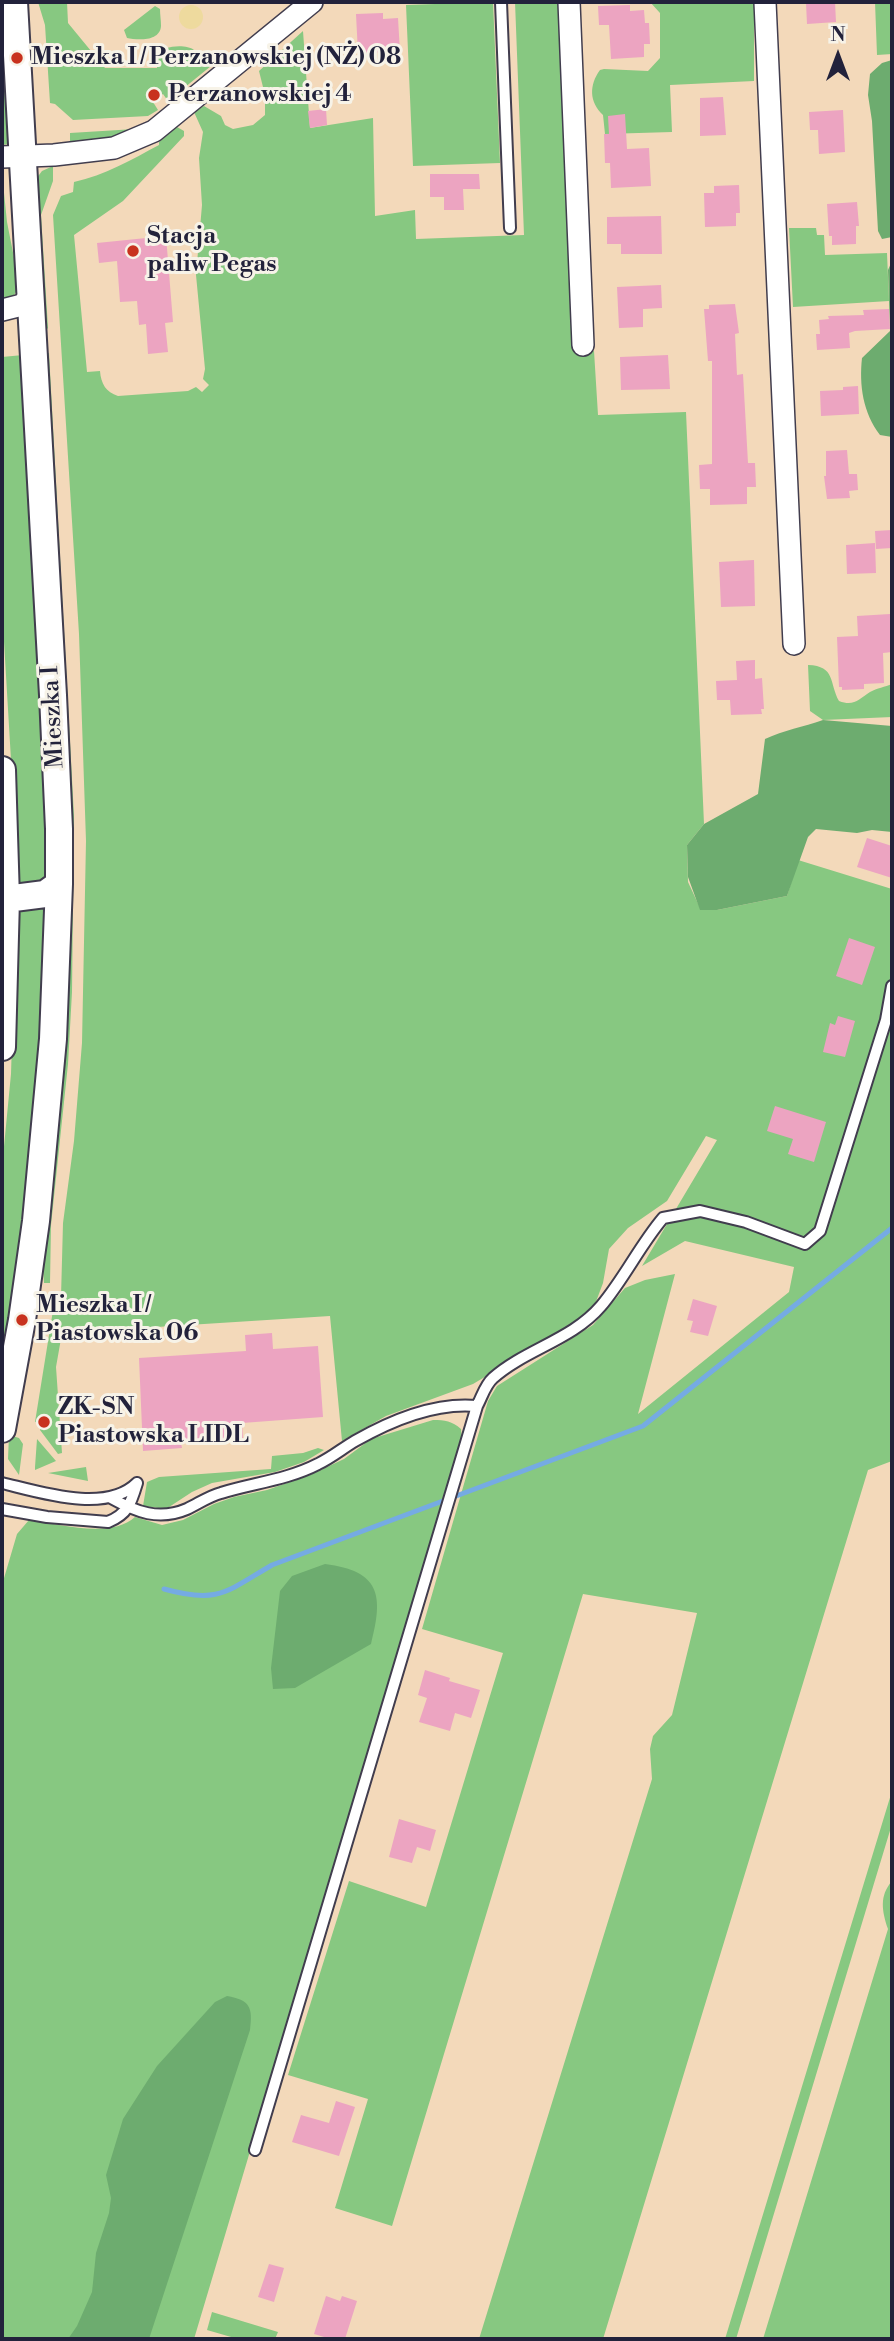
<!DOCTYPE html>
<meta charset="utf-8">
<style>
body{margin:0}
#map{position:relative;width:894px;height:2341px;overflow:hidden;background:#f3d9ba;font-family:"Libre Bodoni",serif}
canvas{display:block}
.frame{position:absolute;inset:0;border:4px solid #22223b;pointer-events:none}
.north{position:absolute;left:803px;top:21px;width:70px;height:70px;-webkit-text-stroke:5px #f7f3e8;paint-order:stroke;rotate:0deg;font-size:19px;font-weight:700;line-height:28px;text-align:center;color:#22223b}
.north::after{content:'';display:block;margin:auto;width:24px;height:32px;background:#22223b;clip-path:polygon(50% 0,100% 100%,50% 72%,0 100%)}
</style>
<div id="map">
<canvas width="894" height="2341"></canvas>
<div class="frame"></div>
<div class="north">N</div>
</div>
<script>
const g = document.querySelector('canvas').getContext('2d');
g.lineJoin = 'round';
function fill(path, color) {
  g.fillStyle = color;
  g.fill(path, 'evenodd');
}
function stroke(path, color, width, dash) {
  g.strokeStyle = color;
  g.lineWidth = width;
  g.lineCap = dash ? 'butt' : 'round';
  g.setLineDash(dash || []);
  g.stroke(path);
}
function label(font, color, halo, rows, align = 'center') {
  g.font = font + ' "Libre Bodoni",serif';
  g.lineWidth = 6;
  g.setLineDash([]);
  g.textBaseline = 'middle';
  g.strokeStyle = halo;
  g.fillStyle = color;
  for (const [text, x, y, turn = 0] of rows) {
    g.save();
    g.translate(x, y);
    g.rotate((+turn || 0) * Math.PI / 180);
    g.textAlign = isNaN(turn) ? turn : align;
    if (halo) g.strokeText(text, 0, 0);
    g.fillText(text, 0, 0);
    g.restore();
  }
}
const green = new Path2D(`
 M2,2L9,144L2,145Z
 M38,2H67L68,23L105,68H157C157,64 156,60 157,56C162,45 186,44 194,50C201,54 205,61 211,66L168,101L163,94L153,102L158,110L148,116L73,120L55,104L50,103L45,25Z
 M493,2L500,163L413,166L406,5Z
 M515,2H562L578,353L594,351L598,415L686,412L704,824L687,845L688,882L701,910H717L787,896L798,860L892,889V1461L868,1470L603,2339H479L652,1779L650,1749L653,1736L672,1715L697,1613L583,1594L392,2226L335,2208L368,2099L288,2075L349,1881L426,1907L503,1653L422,1629L488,1401L497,1386L593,1325L625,1288L645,1280L675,1274L638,1414L789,1292L794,1267L685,1241L642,1266L717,1140L706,1136L667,1201L628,1228L609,1249L603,1283L594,1307L570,1326L473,1384L386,1416L342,1441L330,1316L62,1333L56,1367L62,1453L58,1454L40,1430V1423L35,1422L55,1298L61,1297L63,1223L74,1141L82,1043L86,841L79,634L53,215L61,196L73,192L74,182C105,175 131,160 159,145V142L177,127L184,131V136L123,201L74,235L87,372L100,371C101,384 106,392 118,396L188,391L196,387L202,392L209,385L203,379L205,369L196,275L202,205L199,158L203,132L194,112L204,106L221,116L225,125L233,129L253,125L265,115V95L259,71L303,31L310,128L373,118L375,216L415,210L416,239L524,235Z
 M650,2H754V81L670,85L672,132L605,134L603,115C589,102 589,85 600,70L604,69L648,71L660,58V13Z
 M875,2H892V54L877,55Z
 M155,6L160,9C160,15 161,20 161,26C160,42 137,40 127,38L124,30Z
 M135,129L117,136L70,144V133Z
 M53,166V181L41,215L48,328L42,334L36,179L42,171Z
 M2,173L7,222L18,278L17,290L13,297L2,300Z
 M789,228H816L817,235H824L825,255L887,253L889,301L793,307Z
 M49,353L74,816L72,992L68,1064L51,1225L50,1283H44L42,1254L58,1119L44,354Z
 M23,355L46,744L47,880L22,886L18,878L2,608V357Z
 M808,665C836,666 829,683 839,701C854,707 859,699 870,692C877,688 885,687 892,684V717L823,720L810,711Z
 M48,905L35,1132L2,1370V1167L11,1074L16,911Z
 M433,1420C445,1420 452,1421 461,1429L462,1441L194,2339H2V1585L17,1534L29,1520C59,1524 111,1539 135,1517L162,1525L183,1520L214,1504L234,1497L267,1490L310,1475L344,1459L371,1439Z
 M9,1435L19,1438L23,1444L19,1475L8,1459Z
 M37,1439L56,1461L35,1470V1467Z
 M318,1448L324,1450L304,1462L275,1472L212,1483L192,1492L166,1509L143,1506L147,1482L159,1477L271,1469L272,1456L303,1453Z
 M86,1467L88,1481L48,1473Z
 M892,1791V1824L736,2339H725Z
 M892,1881V2339H763L888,1929C882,1911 879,1896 892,1881Z
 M212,2312L278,2332L275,2339H238L207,2330Z`);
const forest = new Path2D(`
 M892,60V237L882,239L878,231L872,121L868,95L870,74L882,63Z
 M892,261V437L880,435C863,413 859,385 862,358L890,331L888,270Z
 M823,720L892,726V832L872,830L857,833L816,829L808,837L787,896L717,910H700L688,877L687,845L704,824L758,794L765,739C784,730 803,727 823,720Z
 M325,1564C380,1571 384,1595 371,1644L295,1688L273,1689L271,1668L280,1591L292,1576Z
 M227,1996C250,2000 253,2007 250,2030L149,2339H68L77,2326L92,2292L96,2253L109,2213L111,2198L106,2175L123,2119L157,2066L215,2002Z`);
const sand = new Path2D(`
 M179 17a12 12 0 1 1 24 0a12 12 0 1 1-24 0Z`);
const stream = new Path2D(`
 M164,1589C218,1604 226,1592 272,1565L643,1426L892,1228`);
const building = new Path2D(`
 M810,2H835L836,22L807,24L806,3Z
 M630,5V11L644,10L645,23H649L650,44H644V57L611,59L609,25H599L598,6Z
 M383,13V19L398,18L400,52L358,53L356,14Z
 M723,97L726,135L700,136V98Z
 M326,109L327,125L310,128L308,111Z
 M843,110L845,152L819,154L818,130H810L809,112Z
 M625,114L627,149L649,148L651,186L611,188L610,163H605L604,134H609L608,116Z
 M430,174H479L480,189H463L464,210H444V197H430Z
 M739,185L740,213H736V226L705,227L704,193H714V186Z
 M857,202L859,226H856V244L832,245V236H829L827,204Z
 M661,216L662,254H621V244H607V217Z
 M166,236L173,322L165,323L168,352L148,354L146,324L139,325L137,301L120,302L117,261L99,263L97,243Z
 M661,285L662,308L643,309V327L619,328L617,287Z
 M735,304L739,333L735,334L737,375L743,374L748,463H755L756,487H747V504L710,505V489H700L699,465L712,464V361H708L704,309H709V305Z
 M889,309L890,329L855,331L849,333L850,348L817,350L816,334H820L819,320L829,319L828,316L864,315L863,310Z
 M668,355L670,389L621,390L620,357Z
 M858,386L859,414L821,416L820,391L843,390V387Z
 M847,450L849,474H857L858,490L849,491L850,498L827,499L824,476H826V451Z
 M892,530V548L876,549L875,531Z
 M875,543L876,573L847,574L846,545Z
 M754,560L755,606L721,607L719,562Z
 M890,614L892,652L883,653L884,683L864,684V689L842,690V687H839L837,637L858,636L857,616Z
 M755,660V679L762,678L764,709H761L762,714L731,715L730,700H717L716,681L737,680L736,661Z
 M867,838L892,846V878L857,867Z
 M849,938L875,947L862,985L836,976Z
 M838,1016L855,1021L845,1057L823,1052L830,1023L835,1025Z
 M775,1106L826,1122L814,1162L788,1154L793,1139L767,1131Z
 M693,1299L717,1306L708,1336L690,1332L693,1321L687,1320Z
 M272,1333L273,1349L318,1346L323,1417L242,1423L243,1438L181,1443L182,1448L143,1451L139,1358L246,1351L245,1335Z
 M425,1670L450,1678L449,1681L480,1690L471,1718L455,1713L450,1731L419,1722L427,1698L418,1695Z
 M399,1819L436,1830L430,1851L417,1847L412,1863L389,1857Z
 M336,2101L355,2107L339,2156L292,2142L301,2115L329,2123Z
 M269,2264L284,2268L274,2302L258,2297Z
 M326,2296L340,2301L342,2296L357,2301L345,2339H331L314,2334Z`);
const service = new Path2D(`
 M501,2L510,228
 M2,1483C40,1492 106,1514 137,1483
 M111,1498C136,1512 159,1521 187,1509C198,1504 209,1496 221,1493C253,1483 287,1480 318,1464C331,1458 343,1448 355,1441C390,1421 436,1402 477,1406
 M2,1509L47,1517L108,1522C128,1514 131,1503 137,1483
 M255,2150L477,1406C482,1397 485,1385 493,1378C526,1349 572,1340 601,1306C624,1279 640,1245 663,1218L700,1211L746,1222L805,1244L820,1231L886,1020L892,986`);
const minor = new Path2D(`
 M569,2L583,345
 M765,2L794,644
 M2,157L54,155L114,148L154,131L312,2
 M2,310L22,305L30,297`);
const tertiary = new Path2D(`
 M2,770L6,899L2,1047
 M6,899L45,894L59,884
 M2,1429L22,1320L36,1221L53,1039L59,884V829L53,695L14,2`);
const markers = [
 [17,58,7,"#c8321e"],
 [154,95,7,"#c8321e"],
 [133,251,7,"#c8321e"],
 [22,1320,7,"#c8321e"],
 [44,1422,7,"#c8321e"]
];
const poiNames = [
 ["Mieszka I / Perzanowskiej (NŻ) 08",31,58],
 ["Perzanowskiej 4",168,95],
 ["Stacja",147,237],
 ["paliw Pegas",147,265],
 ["Mieszka I /",36,1306],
 ["Piastowska 06",36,1334],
 ["ZK-SN",58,1408],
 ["Piastowska LIDL",58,1436]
];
const streetNames = [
 ["Mieszka I",54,717,-93]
];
fill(green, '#87c881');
fill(forest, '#6dac6f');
fill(sand, '#eeda9e');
stroke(stream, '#75abe3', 5);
fill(building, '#eca4c1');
stroke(service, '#413d4e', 14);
stroke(minor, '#413d4e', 24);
stroke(tertiary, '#413d4e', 30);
stroke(service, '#fff', 10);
stroke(minor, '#fff', 21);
stroke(tertiary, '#fff', 26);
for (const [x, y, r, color] of markers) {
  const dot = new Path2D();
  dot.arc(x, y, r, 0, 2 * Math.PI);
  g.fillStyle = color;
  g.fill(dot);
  stroke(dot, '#f7f3e8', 2.5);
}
label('bold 24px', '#22223b', '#f7f3e8', poiNames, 'left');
label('24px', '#22223b', '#f7f3e8', streetNames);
</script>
